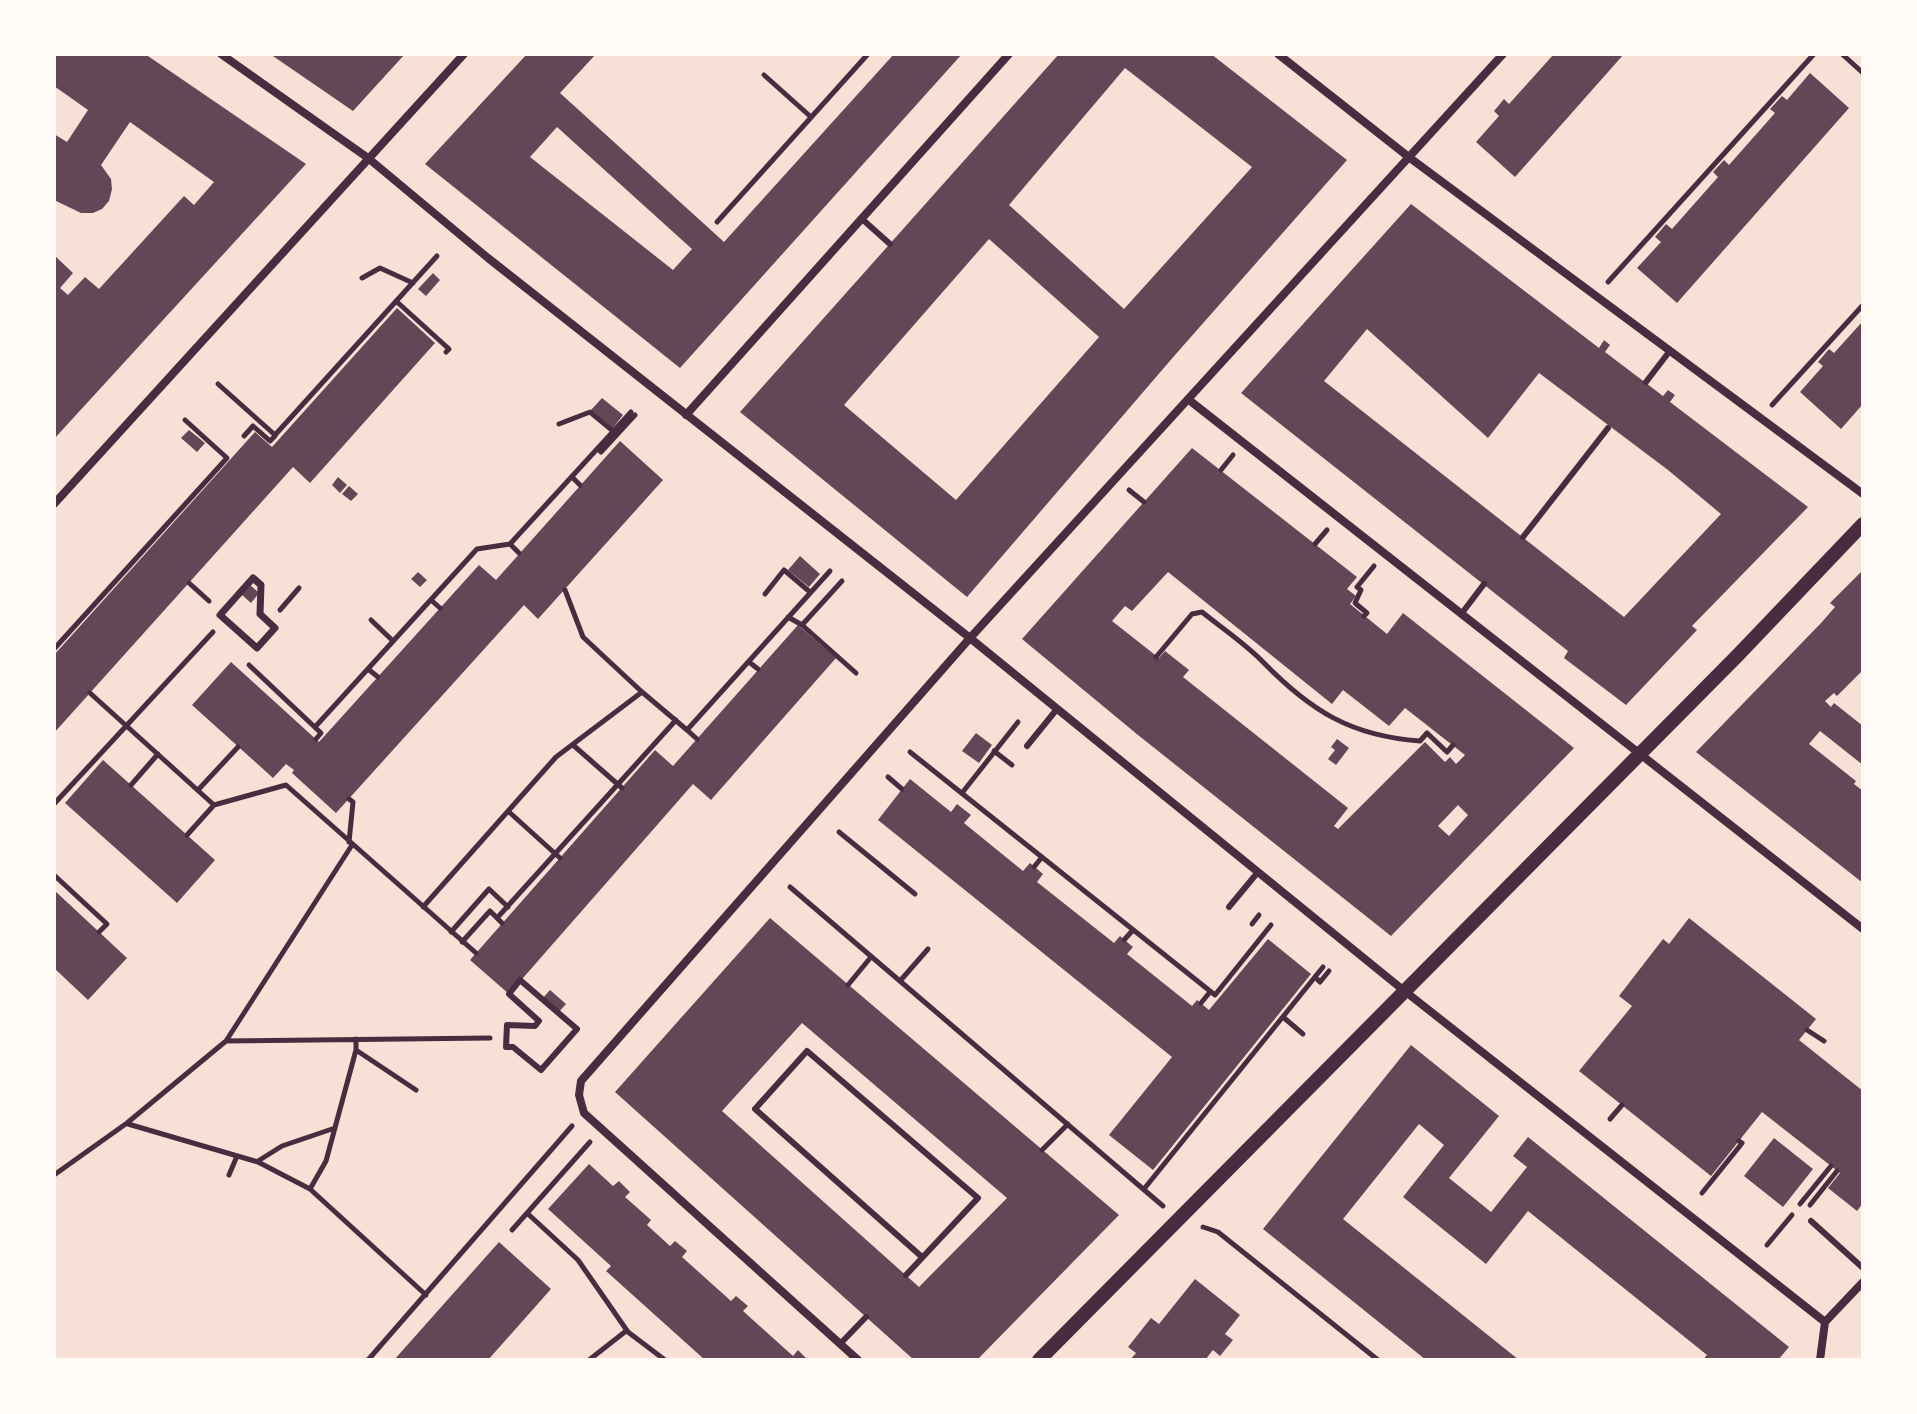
<!DOCTYPE html>
<style>
body{margin:0}
#map{position:relative;width:1917px;height:1414px;overflow:hidden;background:#f7e1d7;font-family:"Fira Sans",sans-serif}
canvas{display:block}
.frame{position:absolute;inset:0;border:56px solid #fffaf5;pointer-events:none}
</style>
<div id="map">
<canvas width="1917" height="1414"></canvas>
<div class="frame"></div>
</div>
<script>
const g = document.querySelector('canvas').getContext('2d');
g.lineJoin = 'round';
function fill(path, color) {
  g.fillStyle = color;
  g.fill(path, 'evenodd');
}
function stroke(path, color, width, dash) {
  g.strokeStyle = color;
  g.lineWidth = width;
  g.lineCap = dash ? 'butt' : 'round';
  g.setLineDash(dash || []);
  g.stroke(path);
}
const building = new Path2D(`
 M54,54H145L306,164L54,439V255L73,273L60,288L68,295L85,277L99,289L184,196L194,205L214,182L130,122L101,165L111,179L112,189L109,201L102,209L93,213H81L54,200V134L67,142L88,110L54,86Z
 M270,54H405L353,111Z
 M527,54H596L560,93L724,242L894,54H962L680,368L425,164ZM557,127L692,249L673,270L530,157Z
 M1059,54H1211L1347,160L1175,355L967,597L740,412ZM1125,68L1252,167L1124,309L1009,205ZM989,239L1099,337L956,500L844,405Z
 M1554,54H1624L1515,177L1476,142L1499,116L1494,111L1504,99L1509,104Z
 M1810,73L1849,108L1677,303L1637,268L1661,242L1655,237L1666,224L1672,229L1718,177L1713,172L1724,160L1729,165L1775,113L1770,109L1782,96L1787,100Z
 M1411,204L1599,348L1604,340L1610,345L1605,352L1663,396L1668,390L1675,395L1670,402L1808,507L1692,626L1697,630L1626,705L1564,658L1568,651L1241,393ZM1367,329L1488,438L1539,373L1668,470L1721,514L1624,617L1324,381Z
 M433,273L440,280L426,296L418,289Z
 M397,308L435,343L310,483L293,467L54,733V655L255,432L272,447Z
 M1863,321V404L1841,429L1800,392L1823,366L1818,362L1829,349L1834,353Z
 M602,398L623,415L613,428L591,410Z
 M189,430L205,443L197,452L181,438Z
 M620,441L663,480L538,619L524,605L336,813L292,773L294,770L286,764L273,778L192,705L231,662L319,742L479,565L496,580Z
 M1192,448L1357,577L1347,589L1356,596L1350,604L1387,634L1403,613L1574,748L1391,936L1138,735L1022,639ZM1168,572L1332,704L1343,690L1389,726L1405,708L1465,755L1456,764L1450,757L1445,762L1425,742L1338,829L1334,826L1348,808L1183,677L1189,670L1165,651L1159,658L1112,621L1125,606L1132,611ZM1458,805L1468,815L1449,836L1438,826Z
 M338,477L347,485L340,493L332,485Z
 M349,486L358,494L351,501L342,494Z
 M800,556L820,574L809,587L788,570Z
 M1863,570V670L1837,696L1834,693L1825,701L1831,707L1834,703L1863,726V765L1820,731L1809,744L1856,781L1854,784L1863,791V883L1696,752L1822,622L1835,607L1830,603Z
 M418,572L427,580L420,587L411,579Z
 M249,584L259,593L251,603L241,594Z
 M798,625L836,658L711,800L693,784L509,994L470,960L655,750L673,766Z
 M976,733L992,745L979,763L962,751Z
 M1337,739L1349,748L1336,765L1328,759L1335,750L1331,747Z
 M103,760L215,860L177,903L65,803Z
 M910,779L951,812L957,804L971,815L964,823L1023,871L1030,863L1043,874L1037,882L1114,943L1120,936L1133,947L1127,954L1192,1006L1197,1000L1209,1010L1268,939L1311,974L1153,1170L1109,1135L1172,1057L878,820Z
 M54,890L127,958L88,1000L54,968Z
 M770,918L1119,1215L977,1360H914L615,1092ZM802,1023L1007,1198L919,1287L722,1111Z
 M1689,918L1816,1019L1799,1040L1863,1091V1203L1857,1211L1828,1188L1840,1173L1762,1112L1711,1176L1579,1071L1632,1006L1619,996L1663,939L1669,944Z
 M550,990L566,1004L558,1013L542,999Z
 M1411,1045L1499,1116L1449,1178L1491,1212L1527,1167L1513,1156L1528,1137L1789,1347L1778,1360H1703L1707,1355L1528,1211L1486,1264L1403,1197L1444,1145L1419,1124L1343,1219L1519,1360H1426L1263,1229Z
 M1774,1138L1813,1169L1783,1207L1744,1176Z
 M589,1164L613,1186L619,1181L630,1192L625,1197L651,1220L647,1225L670,1246L675,1241L687,1251L682,1257L731,1301L736,1296L748,1306L743,1311L793,1356L798,1350L808,1360H705L606,1271L611,1266L548,1209Z
 M499,1242L551,1289L488,1360H394Z
 M1195,1279L1240,1315L1225,1334L1233,1340L1220,1356L1213,1350L1205,1360H1130L1136,1353L1128,1347L1151,1318L1159,1324Z`);
const path = new Path2D(`
 M1842,54L1863,73
 M764,75L811,117
 M717,222L868,54
 M362,278L380,268L413,283
 M1608,282L1814,54
 M396,301L449,349L446,352
 M218,384L275,435L437,256
 M1772,405L1863,305
 M559,424L590,412L613,431
 M244,436L253,426L270,441L275,436
 M598,449L601,452L635,415
 M1221,470L1233,455
 M572,477L580,485
 M1129,490L1144,502
 M510,544L519,553
 M1315,544L1327,530
 M189,583L209,601
 M565,590L583,637L642,692
 M765,594L784,570L810,592
 M431,600L440,608
 M280,610L299,588
 M1364,616L1367,613L1355,603L1361,590L1357,587L1374,566
 M788,617L802,625L856,673
 M371,620L393,641
 M802,625L842,581
 M54,649L227,458L185,420
 M1156,657L1192,614L1202,612C1223,629 1246,644 1264,663C1311,711 1351,736 1420,741L1427,733L1447,752L1453,745
 M749,662L758,669
 M249,665L321,733L316,739
 M368,669L378,677
 M90,693L214,805
 M315,727L477,549L510,544L631,412
 M687,730L697,739
 M573,745L622,788
 M994,751L1012,765
 M910,752L1215,995L1271,925
 M888,777L902,789
 M131,785L158,754
 M198,790L238,747
 M962,793L1018,722
 M54,804L213,632
 M508,811L560,858
 M839,832L915,894
 M187,835L214,805L286,785L476,953
 M349,842L353,802L349,799
 M1034,867L1042,857
 M54,875L107,924L99,932
 M790,887L1163,1206
 M423,907L556,757L642,692L687,730L830,571
 M497,918L676,720
 M1252,924L1259,915
 M451,932L489,889L508,907
 M1124,940L1133,930
 M462,942L490,911L502,923
 M1315,977L1320,982L1329,971
 M900,981L928,949
 M848,985L871,957
 M1201,1003L1210,992
 M1283,1017L1303,1034
 M1807,1030L1824,1041
 M226,1041L490,1038
 M356,1050L416,1090
 M1610,1119L1622,1105
 M128,1124L258,1162L310,1189L426,1295
 M1042,1150L1068,1124
 M258,1161L282,1146L335,1128
 M54,1175L127,1123L226,1041L352,845
 M229,1175L237,1156
 M310,1189L326,1161L356,1050V1039
 M1144,1189L1323,967
 M1702,1193L1739,1147L1742,1143L1739,1141
 M1800,1204L1831,1166
 M1810,1205L1837,1171
 M527,1213L578,1260L628,1332L665,1360
 M1203,1227L1218,1232L1378,1360
 M512,1230L590,1142
 M1767,1245L1792,1215
 M368,1360L572,1126
 M589,1360L626,1331`);
const service = new Path2D(`
 M862,219L890,244
 M1646,382L1669,352
 M1523,537L1608,428
 M1462,613L1484,584
 M1027,746L1057,709
 M1229,907L1258,872
 M520,980L577,1029L541,1070L513,1047H506L507,1025L535,1026L539,1021L509,994Z
 M1811,1221L1863,1268
 M906,1275L978,1198L807,1051L755,1109L922,1257
 M840,1344L866,1317`);
const pedestrian = new Path2D(`
 M253,578L261,585L260,614L275,628L257,648L220,615Z`);
const minor = new Path2D(`
 M221,54L368,158L488,258L970,638L1397,985L1825,1322
 M1278,54L1410,158L1863,494
 M1189,400L1863,929
 M686,415L1009,54
 M54,504L464,54
 M858,1360L584,1113L579,1095L581,1081L970,638L1503,54
 M1820,1360L1825,1322L1863,1282`);
const tertiary = new Path2D(`
 M1039,1360L1738,655L1863,524`);
fill(building, '#644757');
stroke(path, '#4a2c40', 5);
stroke(service, '#4a2c40', 6);
stroke(pedestrian, '#4a2c40', 7);
stroke(minor, '#4a2c40', 8);
stroke(tertiary, '#4a2c40', 14);
</script>
